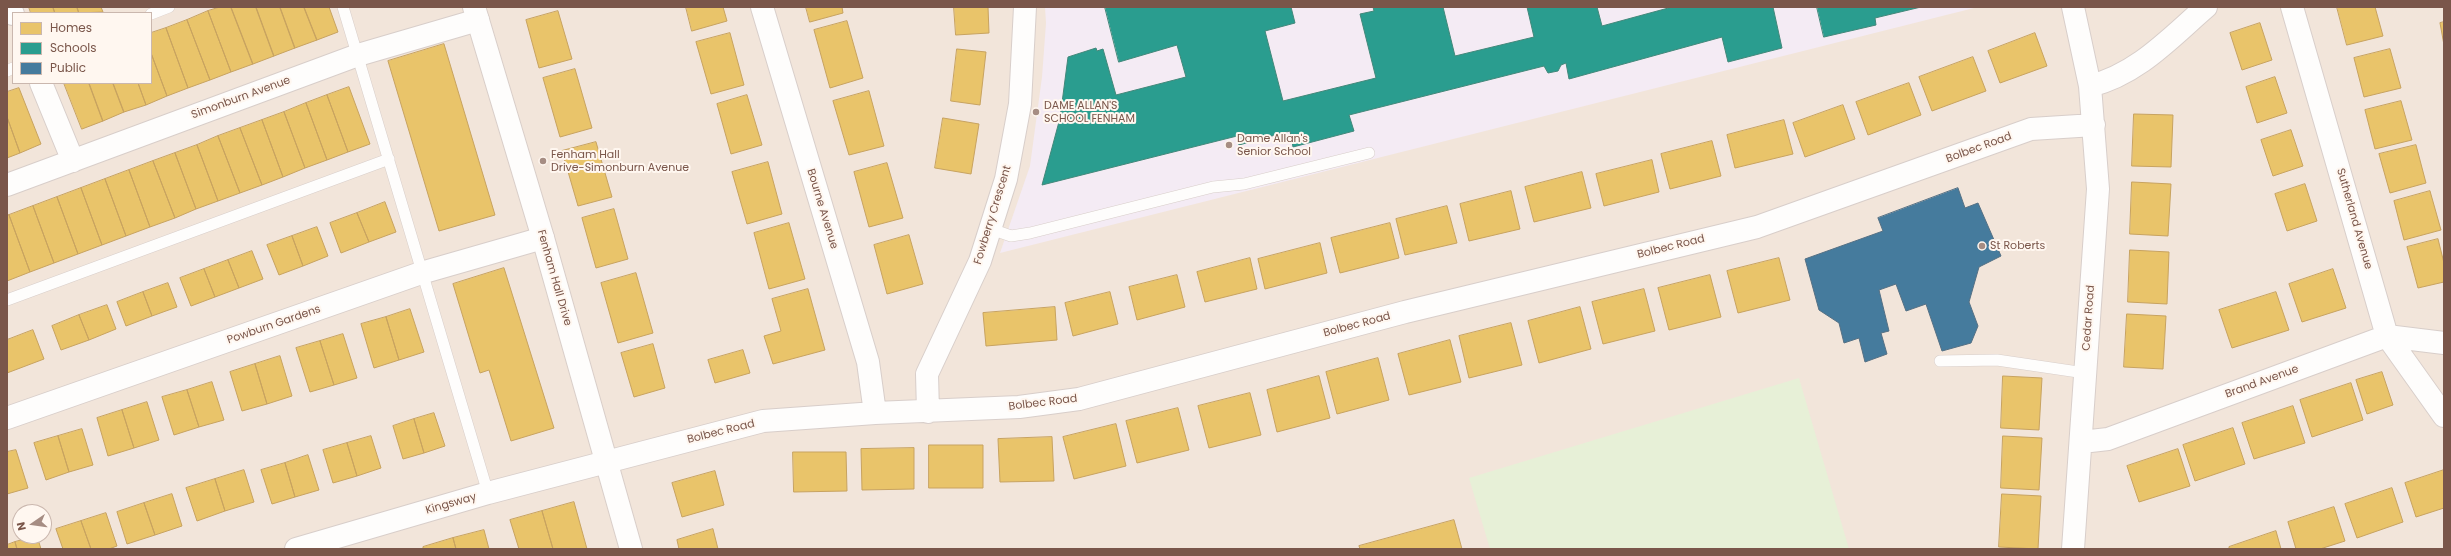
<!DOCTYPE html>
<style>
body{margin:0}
#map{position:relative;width:2451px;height:556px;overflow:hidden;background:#f9f3ed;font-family:Poppins,sans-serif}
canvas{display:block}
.frame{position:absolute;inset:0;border:8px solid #7a564a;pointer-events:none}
.legend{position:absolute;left:12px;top:12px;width:140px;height:72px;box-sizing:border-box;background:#fff7f0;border:1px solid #cab7ae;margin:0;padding:5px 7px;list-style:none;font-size:12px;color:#7a564a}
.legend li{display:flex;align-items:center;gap:8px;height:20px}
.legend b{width:20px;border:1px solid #cab7ae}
.north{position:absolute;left:12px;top:504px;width:40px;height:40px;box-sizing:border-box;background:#fff7f0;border:1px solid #cab7ae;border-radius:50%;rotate:257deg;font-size:11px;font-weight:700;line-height:16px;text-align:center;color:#7a564a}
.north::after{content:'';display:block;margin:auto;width:14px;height:18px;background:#a68d83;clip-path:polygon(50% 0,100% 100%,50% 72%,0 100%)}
</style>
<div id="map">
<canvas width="2451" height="556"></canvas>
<div class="frame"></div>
<ul class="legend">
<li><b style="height:11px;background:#e9c46a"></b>Homes</li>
<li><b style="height:11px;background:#2a9d8f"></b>Schools</li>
<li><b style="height:11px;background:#457b9d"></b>Public</li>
</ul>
<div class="north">N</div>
</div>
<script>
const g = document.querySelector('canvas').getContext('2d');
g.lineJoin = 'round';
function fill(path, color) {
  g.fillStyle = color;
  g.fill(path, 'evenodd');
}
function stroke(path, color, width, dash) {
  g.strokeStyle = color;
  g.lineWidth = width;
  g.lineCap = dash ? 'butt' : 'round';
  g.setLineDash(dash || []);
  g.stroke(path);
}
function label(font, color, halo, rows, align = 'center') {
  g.font = font + ' Poppins,sans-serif';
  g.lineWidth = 4;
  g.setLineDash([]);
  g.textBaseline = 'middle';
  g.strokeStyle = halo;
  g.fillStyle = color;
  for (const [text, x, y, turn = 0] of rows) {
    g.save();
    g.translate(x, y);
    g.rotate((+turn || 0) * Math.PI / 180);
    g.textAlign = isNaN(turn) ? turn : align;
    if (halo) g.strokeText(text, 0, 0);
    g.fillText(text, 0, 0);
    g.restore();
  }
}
const residential = new Path2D(`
 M7,7H2444V549H7ZM13,13H151V83H13ZM20,512H44V536H20Z`);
const education = new Path2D(`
 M1045,7H1978L1000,253L1030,166L1042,77L1046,23Z`);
const green = new Path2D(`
 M1799,378L1849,549H1490L1469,478Z`);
const homes = new Path2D(`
 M29,7H53L55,13H31Z
 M53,7H77L79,13H55Z
 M77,7H101L103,12L79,13Z
 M220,7H231L253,64L231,72L208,11Z
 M231,7H256L274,56L253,64Z
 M256,7H280L295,48L274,56Z
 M280,7H304L317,40L295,48Z
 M304,7H329L338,32L317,40Z
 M686,7H723L727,21L692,31Z
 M806,7H842L843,13L810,22Z
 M954,7H988L989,33L956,35Z
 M2337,7H2375L2383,36L2347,45Z
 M208,11L231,72L210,80L187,20Z
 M558,11L572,59L539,68L526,20Z
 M187,20L210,80L188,88L166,28Z
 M847,21L863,78L830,88L814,30Z
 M2444,22V45L2440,23Z
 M2260,23L2272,60L2242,70L2230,33Z
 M166,28L188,88L167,96L151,53V33Z
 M730,33L744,85L711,94L696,42Z
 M2035,33L2047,66L2000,83L1988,51Z
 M444,44L495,215L439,231L388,61Z
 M957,49L986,52L980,105L951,101Z
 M2390,49L2401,88L2364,97L2354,58Z
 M151,53L167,96L146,105L138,83H151Z
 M1973,57L1986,91L1932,111L1919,77Z
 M575,69L592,128L560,137L543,78Z
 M2275,77L2287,113L2257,123L2246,87Z
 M64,83H89L103,121L82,129Z
 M89,83H113L124,112L103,121Z
 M113,83H138L146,105L124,112Z
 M1909,83L1921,115L1868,135L1856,102Z
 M349,87L370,144L348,152L327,95Z
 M19,88L41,144L20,153L7,117V92Z
 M869,91L884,146L849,155L833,101Z
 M327,95L348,152L327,160L306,103Z
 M747,95L762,145L731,154L717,104Z
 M2401,101L2412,140L2375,149L2365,110Z
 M306,103L327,160L305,168L284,112Z
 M1843,105L1855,139L1805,157L1793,123Z
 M284,112L305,168L283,177L262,120Z
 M2134,114L2173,115L2171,167L2132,166Z
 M7,117L20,153L7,158Z
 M943,118L979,124L971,174L935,168Z
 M262,120L283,177L262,185L240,128Z
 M1784,120L1793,154L1735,168L1727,135Z
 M240,128L262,185L240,193L218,136Z
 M2291,130L2303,166L2273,176L2261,140Z
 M218,136L240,193L218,201L197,145Z
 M1712,141L1721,176L1670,189L1661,154Z
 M596,142L612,197L578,206L562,151Z
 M197,145L218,201L196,209L175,153Z
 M2416,145L2426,183L2390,193L2379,154Z
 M175,153L196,209L175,218L153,161Z
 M1652,160L1659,192L1604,206L1596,174Z
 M153,161L175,218L150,227L129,170Z
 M768,162L782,214L747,224L732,172Z
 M887,163L903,218L869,227L854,172Z
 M129,170L150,227L126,236L105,179Z
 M1582,172L1591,208L1534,222L1525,187Z
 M105,179L126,236L102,245L81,188Z
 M2132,182L2171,184L2168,236L2130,234Z
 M2305,184L2317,221L2287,231L2275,194Z
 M81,188L102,245L78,254L57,197Z
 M1511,191L1520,229L1469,241L1460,204Z
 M2430,191L2441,230L2404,240L2394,201Z
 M57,197L78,254L54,263L33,206Z
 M385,202L396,232L369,242L357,213Z
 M33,206L54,263L30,272L9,215Z
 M1447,206L1457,243L1405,255L1396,219Z
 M614,209L628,259L596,268L582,218Z
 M357,213L369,242L341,253L330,223Z
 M9,215L30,272L7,281V216Z
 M789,223L805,279L769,289L754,233Z
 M1390,223L1399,258L1340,273L1331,238Z
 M317,227L328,256L303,266L292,236Z
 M909,235L923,284L887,294L874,245Z
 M292,236L303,266L279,275L267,245Z
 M2438,239L2444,263V282L2418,288L2407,247Z
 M1320,243L1327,273L1265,289L1258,259Z
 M2130,250L2169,252L2167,304L2128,302Z
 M252,251L263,279L239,288L228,260Z
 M1250,258L1257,289L1205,302L1197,272Z
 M1779,258L1790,300L1738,313L1727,271Z
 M228,260L239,288L215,297L204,269Z
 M504,268L554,428L511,441L489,370L480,373L453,284Z
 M204,269L215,297L191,306L180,278Z
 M2333,269L2346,308L2302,322L2289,284Z
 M636,273L653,333L618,343L601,283Z
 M1177,275L1185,307L1137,320L1129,287Z
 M1710,275L1721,317L1669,330L1658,288Z
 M168,283L177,307L152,316L143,292Z
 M808,289L825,350L773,364L764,336L781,331L772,299Z
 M1644,289L1655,331L1603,344L1592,302Z
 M143,292L152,316L126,326L117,302Z
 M1110,292L1118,324L1073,336L1065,303Z
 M2276,292L2289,330L2232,348L2219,310Z
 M107,305L116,329L89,340L79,315Z
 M1055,307L1057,340L986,346L983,313Z
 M1580,307L1591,349L1539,363L1528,321Z
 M410,309L424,352L399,360L386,317Z
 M2127,314L2166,316L2163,369L2124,367Z
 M79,315L89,340L61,350L52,326Z
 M386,317L399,360L374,368L361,324Z
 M1511,323L1522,365L1469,378L1459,336Z
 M33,330L44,359L7,373V340Z
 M343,334L357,378L334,385L320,341Z
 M1450,340L1461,382L1409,395L1398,354Z
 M320,341L334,385L310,392L296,348Z
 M653,344L665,388L634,397L621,353Z
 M743,350L750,373L715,383L708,360Z
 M280,356L292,396L267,404L255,364Z
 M1378,358L1389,400L1337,414L1326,372Z
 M255,364L267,404L242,411L230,372Z
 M2382,372L2393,405L2367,414L2356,380Z
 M1319,376L1330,418L1277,432L1267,390Z
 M2003,376L2042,378L2039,430L2001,428Z
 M212,382L224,420L199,427L187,390Z
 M2351,383L2363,420L2312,437L2300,400Z
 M187,390L199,427L174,435L162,397Z
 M1250,393L1261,435L1209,448L1198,406Z
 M147,402L159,440L134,448L122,410Z
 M2293,406L2305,443L2254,459L2242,423Z
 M1178,408L1189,450L1137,463L1126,421Z
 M122,410L134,448L108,456L97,418Z
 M434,413L445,446L424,453L414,419Z
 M414,419L424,453L403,459L393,426Z
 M1116,424L1126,466L1074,479L1063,437Z
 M2233,428L2245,464L2195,481L2183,445Z
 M82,429L93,465L69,472L58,436Z
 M58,436L69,472L46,480L34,443Z
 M371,436L381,468L357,476L347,443Z
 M2003,436L2042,438L2039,490L2001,488Z
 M1052,437L1054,481L1000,482L998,439Z
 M347,443L357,476L333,483L323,450Z
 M929,445H983V488H929Z
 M914,448V489L862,490L861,449Z
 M2178,449L2190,486L2139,502L2127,466Z
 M16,450L28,488L7,494V452Z
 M793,452H846L847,491L794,492Z
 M308,455L319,490L295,497L285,463Z
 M285,463L295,497L272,504L261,470Z
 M244,470L254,502L225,511L215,479Z
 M2444,470V508L2416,517L2405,483Z
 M715,471L724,505L682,517L672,483Z
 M215,479L225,511L197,521L186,488Z
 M2392,488L2403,522L2357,538L2345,504Z
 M172,494L182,526L155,535L144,503Z
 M2002,494L2041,496L2038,549L1999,547Z
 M574,502L587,549H553L542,511Z
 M144,503L155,535L127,544L117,512Z
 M2334,507L2345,541L2320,549H2296L2288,522Z
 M542,511L553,549H519L510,520Z
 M106,513L117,546L109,549H91L81,521Z
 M1454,520L1462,549H1360L1359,546Z
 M81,521L91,549H63L56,529Z
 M713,529L718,549H679L677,540Z
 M484,530L489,549H456L453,538Z
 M2276,531L2281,549H2229V547Z
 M37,536L41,549H17L15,542Z
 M453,538L456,549H423V547Z
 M15,542L17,549H7V545Z`);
const schools = new Path2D(`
 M1105,7H1291L1295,23L1265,31L1283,101L1376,78L1360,14L1374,11L1373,7H1443L1455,56L1534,37L1527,7H1597L1602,26L1672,7H1773L1782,48L1728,62L1722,37L1569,79L1566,63L1561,65L1558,71L1548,73L1544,66L1349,115L1354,131L1293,147L1290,131L1239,145L1237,136L1042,185L1060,118L1068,57L1096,48L1097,51L1103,49L1116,95L1186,77L1177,45L1119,62Z
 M1817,7H1921L1875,18L1876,25L1824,37Z`);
const public = new Path2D(`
 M1958,188L1965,208L1978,203L2001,256L1979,267L1969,302L1978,326L1971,343L1942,351L1926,304L1906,311L1896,284L1879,290L1889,331L1881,333L1887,354L1865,362L1859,338L1844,343L1839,323L1819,310L1805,259L1883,231L1878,218Z`);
const lane = new Path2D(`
 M343,7L488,493
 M151,14L169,7
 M7,71L13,68
 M991,229L1011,236L1030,233L1213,187L1244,184L1369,153
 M7,300L389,159
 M1940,361L1997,360L2085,373`);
const street = new Path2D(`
 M10,7L13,14
 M762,7L868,362L875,413
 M2073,7L2090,86L2098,189L2073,549
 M2292,7L2387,336L2444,416
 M41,83L73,161
 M2090,86C2138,74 2170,38 2206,7
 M7,185L358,55L478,20
 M928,412L927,374L980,261L1006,179L1020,104L1025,7
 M7,418L421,273L543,238
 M2082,442L2108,439L2387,336L2444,343
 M296,549L488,493L763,421L875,413L1019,407L1079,399L1405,312L1757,227L2031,129L2094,125`);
const secondary = new Path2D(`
 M474,7L543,238L631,549`);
const markers = [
 [1036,112,4,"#a68d83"],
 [1229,145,4,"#a68d83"],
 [543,161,4,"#a68d83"],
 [1982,246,4,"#a68d83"]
];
const streetNames = [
 ["Simonburn Avenue",241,98,-20],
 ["Bolbec Road",1979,148,-20],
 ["Bourne Avenue",822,209,73],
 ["Fowberry Crescent",993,215,-73],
 ["Sutherland Avenue",2354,219,74],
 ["Bolbec Road",1671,247,-14],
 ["Fenham Hall Drive",554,278,74],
 ["Cedar Road",2089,318,-86],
 ["Powburn Gardens",274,325,-19],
 ["Bolbec Road",1357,325,-15],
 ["Brand Avenue",2262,382,-20],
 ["Bolbec Road",1043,403,-7],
 ["Bolbec Road",721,432,-14],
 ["Kingsway",451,504,-16]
];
const poiNames = [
 ["DAME ALLAN'S",1044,106],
 ["SCHOOL FENHAM",1044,119],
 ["Dame Allan's",1237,139],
 ["Senior School",1237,152],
 ["Fenham Hall",551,155],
 ["Drive-Simonburn Avenue",551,168],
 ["St Roberts",1990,246]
];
fill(residential, '#f2e5da');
fill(education, '#f4ebf4');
fill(green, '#e7f0d7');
fill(homes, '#e9c46a');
stroke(homes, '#c8a360', 1);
fill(schools, '#2a9d8f');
stroke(schools, '#42887a', 1);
fill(public, '#457b9d');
stroke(public, '#557084', 1);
stroke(lane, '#d8ceca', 12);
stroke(street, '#d8ceca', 24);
stroke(secondary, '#d9cec9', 24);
stroke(lane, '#fefdfc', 11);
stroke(street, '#fefdfc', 22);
stroke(secondary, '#fefdfc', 22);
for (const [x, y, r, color] of markers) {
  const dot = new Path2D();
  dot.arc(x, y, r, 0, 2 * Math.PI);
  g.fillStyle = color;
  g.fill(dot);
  stroke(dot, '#fff7f0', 1.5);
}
label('11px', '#7a564a', '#fff7f0', streetNames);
label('11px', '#7a564a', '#fff7f0', poiNames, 'left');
</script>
